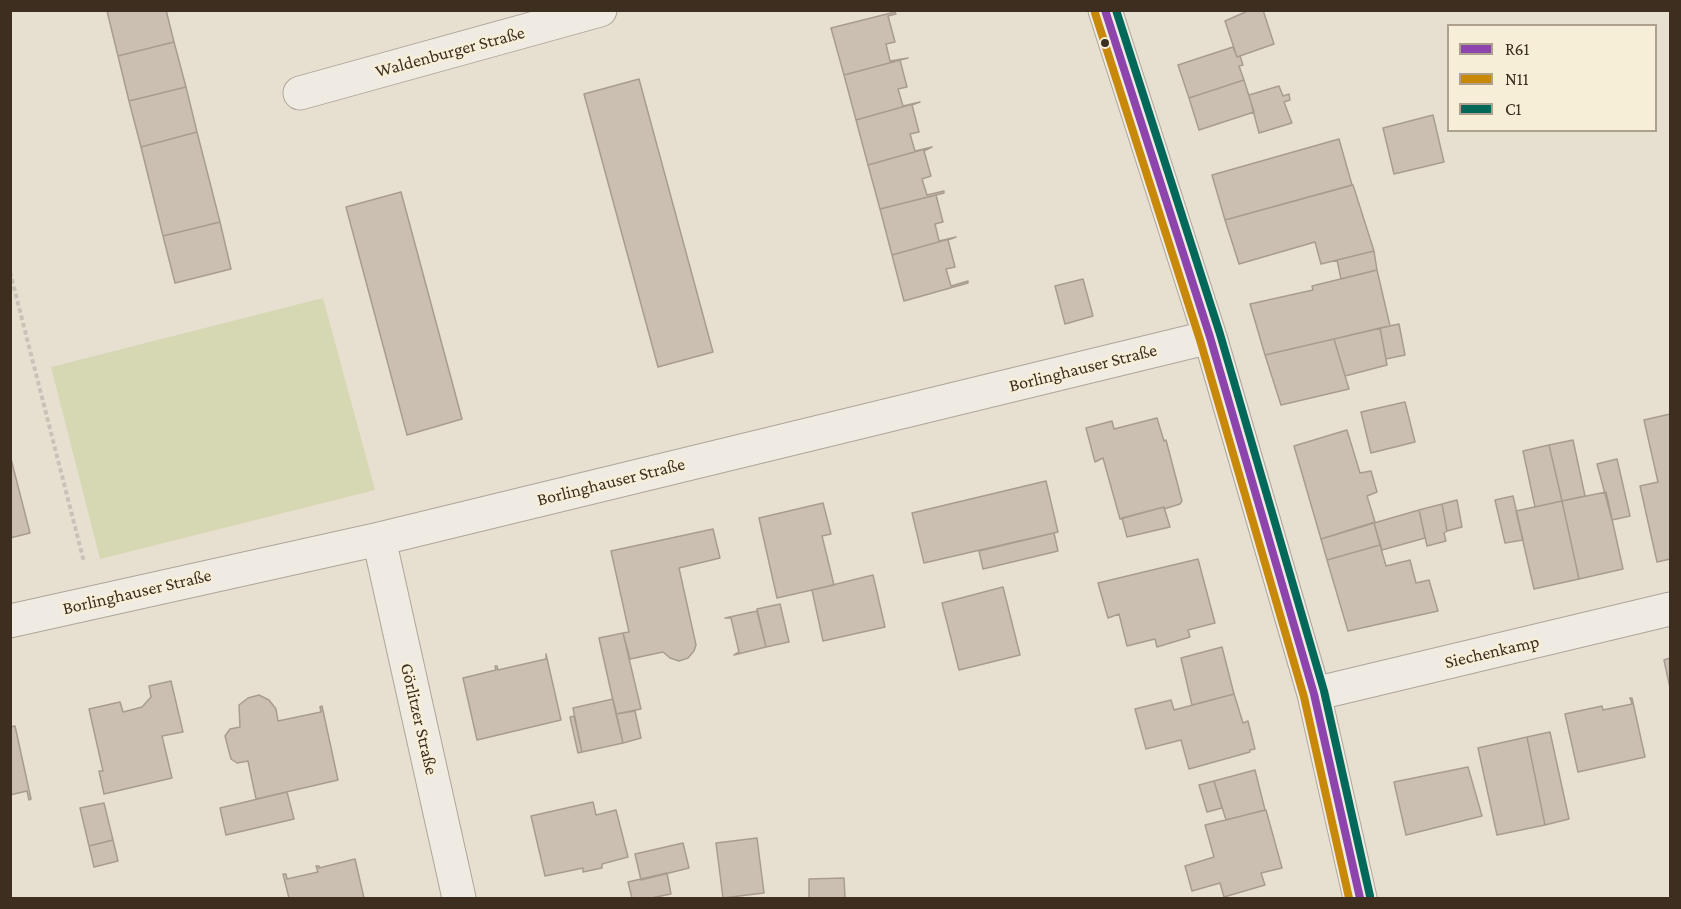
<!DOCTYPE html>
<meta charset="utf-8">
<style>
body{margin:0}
#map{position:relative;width:1681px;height:909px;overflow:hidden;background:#e7e0d1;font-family:"Crimson Pro",serif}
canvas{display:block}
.frame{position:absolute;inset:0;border:12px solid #3d2e20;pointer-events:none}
.legend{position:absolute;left:1447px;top:24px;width:210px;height:108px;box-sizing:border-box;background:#f7eed8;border:2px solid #ada18e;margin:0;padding:8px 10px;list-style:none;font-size:18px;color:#3d2e20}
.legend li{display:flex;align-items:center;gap:12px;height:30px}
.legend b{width:30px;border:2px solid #ada18e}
</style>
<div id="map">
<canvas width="1681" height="909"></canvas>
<div class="frame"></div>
<ul class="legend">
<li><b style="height:8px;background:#8e44ad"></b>R61</li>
<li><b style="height:8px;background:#c88808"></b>N11</li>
<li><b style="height:8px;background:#02695a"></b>C1</li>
</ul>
</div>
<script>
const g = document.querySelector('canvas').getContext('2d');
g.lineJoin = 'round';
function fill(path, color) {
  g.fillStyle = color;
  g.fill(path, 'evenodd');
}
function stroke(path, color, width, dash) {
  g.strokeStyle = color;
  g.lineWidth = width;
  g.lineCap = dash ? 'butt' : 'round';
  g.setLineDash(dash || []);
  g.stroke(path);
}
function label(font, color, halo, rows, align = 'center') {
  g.font = font + ' "Crimson Pro",serif';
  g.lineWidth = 5;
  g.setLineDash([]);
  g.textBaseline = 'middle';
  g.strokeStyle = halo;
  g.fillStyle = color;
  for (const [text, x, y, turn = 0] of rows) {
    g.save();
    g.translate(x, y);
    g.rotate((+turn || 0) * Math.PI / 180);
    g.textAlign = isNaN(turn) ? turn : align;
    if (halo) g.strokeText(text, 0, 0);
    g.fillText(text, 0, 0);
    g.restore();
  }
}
const green = new Path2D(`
 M323,298L375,490L100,559L51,367Z`);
const building = new Path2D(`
 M166,10L174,42L118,56L107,11Z
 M1250,10H1263L1274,44L1237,57L1225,21Z
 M895,12L896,14L888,16L895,42L886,44L890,61L908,58L844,75L831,28Z
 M174,42L186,87L129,101L118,56Z
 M1233,47L1237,57L1240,56L1243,65L1239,66L1244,80L1189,98L1178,65Z
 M908,58L900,60L907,87L898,89L903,106L920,102L856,120L844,75Z
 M639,79L713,352L658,367L584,94Z
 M1244,80L1254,112L1199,130L1189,98Z
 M1279,86L1283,96L1289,94L1290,100L1284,102L1292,123L1259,133L1249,95Z
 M186,87L197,132L141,147L129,101Z
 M920,102L912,105L919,132L910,134L915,151L932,147L868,165L856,120Z
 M1433,115L1444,162L1394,174L1383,128Z
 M197,132L220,222L163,236L141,147Z
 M1339,139L1352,185L1225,220L1212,175Z
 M932,147L924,151L931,176L922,179L927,195L944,191V193L880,209L868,165Z
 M1353,185L1374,251L1321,264L1315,242L1239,264L1225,220Z
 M401,192L462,419L407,435L346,207Z
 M944,193L936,195L943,222L935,224L939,241L956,237L892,255L880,209Z
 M220,222L231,269L175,283L163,236Z
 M956,237L948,240L955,267L946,269L951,286L968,281V283L904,301L892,255Z
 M1374,251L1377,270L1341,279L1337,260Z
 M1377,270L1390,326L1265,355L1250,304L1313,290L1312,286Z
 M1083,279L1093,316L1065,324L1055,286Z
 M1399,324L1405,355L1386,359L1380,328Z
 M1380,328L1387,365L1345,376L1334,339Z
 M1334,339L1349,389L1281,405L1265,355Z
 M1405,402L1415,442L1371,453L1361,412Z
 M1670,414V559L1657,562L1640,486L1658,482L1644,420Z
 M1157,418L1164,441L1166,440L1182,501L1180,504L1164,509V507L1120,519L1103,458L1095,462L1086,428L1112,421L1114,429Z
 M1347,430L1360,473L1371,471L1377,492L1367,496L1375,522L1321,539L1294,446Z
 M1573,440L1585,496L1562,501L1549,445Z
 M1549,445L1562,501L1535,507L1523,451Z
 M10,455L30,533L10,538Z
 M1617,459L1630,516L1612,520L1597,464Z
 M1046,481L1058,532L924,563L912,513Z
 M1606,492L1623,569L1579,579L1562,501Z
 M1513,496L1523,540L1505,543L1495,500Z
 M1457,500L1462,527L1447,531L1442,504Z
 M1562,501L1579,579L1534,589L1516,511Z
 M823,503L831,534L822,536L834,585L777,598L759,518Z
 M1442,504L1447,531L1444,533L1446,541L1427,546L1419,510Z
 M1164,507L1170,527L1127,537L1122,518Z
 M1419,510L1425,538L1382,550L1374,523Z
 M1374,523L1380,545L1327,560L1321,539Z
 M713,529L720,558L679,568L696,645L694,651L688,658L679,661L670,658L663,652L630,659L623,633L629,632L611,551Z
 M1054,533L1058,551L983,569L979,551Z
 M1380,545L1386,566L1410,560L1416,583L1429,580L1438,611L1348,631L1327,560Z
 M1198,559L1215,623L1188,630L1190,637L1157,647L1155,639L1127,646L1119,614L1108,618L1098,583Z
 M873,575L885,627L823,641L812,590Z
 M1003,587L1020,655L959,670L942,603Z
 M780,604L789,642L766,647L757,609Z
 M757,611L766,647L734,655L739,652L731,618H725Z
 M623,633L641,709L616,714L599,638Z
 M1222,647L1234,694L1192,705L1181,658Z
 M546,654L561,720L477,740L463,678L496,670L495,666H497L498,670L546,659Z
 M1670,658V688L1664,660Z
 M171,681L183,732L162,736L172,778L104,794L99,771H103L89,709L120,702L123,712L142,707L151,697L149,686Z
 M1234,694L1243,723L1248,721L1255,749L1250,750V752L1189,769L1181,740L1146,749L1135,709L1171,700L1174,710Z
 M259,695L269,700L276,709L278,721L321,712L320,707L322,706L338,780L256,799L248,761L237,763L231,759L225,736L230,729L240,727L239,705L248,698Z
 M1630,698H1632L1645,757L1578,772L1565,714L1602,706L1603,710L1632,704Z
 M613,699L623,743L582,752L573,708Z
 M635,711L641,738L623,743L616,714Z
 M574,716L582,752L578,753L570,717Z
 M15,726L31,799L29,800L27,791L10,795V727Z
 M1550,732L1569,819L1545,825L1527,737Z
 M1527,737L1545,825L1497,835L1478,748Z
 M1468,767L1482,816L1406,835L1394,782Z
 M1255,770L1265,810L1226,820L1214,781Z
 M1214,781L1222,808L1207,812L1199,785Z
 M287,792L294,819L226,835L220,808Z
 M593,802L596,815L616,810L628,857L602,864V868L583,872V868L545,876L531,816Z
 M104,803L113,840L89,846L80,808Z
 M1266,810L1282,868L1261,873L1265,885L1224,897L1220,883L1192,891L1185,866L1214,857L1205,825Z
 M757,838L764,893L723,898L716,843Z
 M113,840L118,861L94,867L89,846Z
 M683,843L689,868L641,880L635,854Z
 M355,859L364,898H289L283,874H286L287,879L318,872L316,866H319V868Z
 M667,873L671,894L651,898H632L628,882Z
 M844,878L845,898H809V879Z`);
const path = new Path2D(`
 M10,272L84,562`);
const minor = new Path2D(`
 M1105,10L1210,337L1314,694L1360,898
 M300,93L600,10
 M379,539L459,898
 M10,621L379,539L1210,337
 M1314,694L1670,609`);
const bus1 = new Path2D(`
 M1105,10L1210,337L1314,694L1360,898`);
const bus2 = new Path2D(`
 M1095,13L1200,340L1304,697L1349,898`);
const bus3 = new Path2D(`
 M1116,10L1220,334L1324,691L1370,896`);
const markers = [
 [1105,43,5,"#3d2e20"]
];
const streetNames = [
 ["Waldenburger Straße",450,52,-15],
 ["Borlinghauser Straße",1083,368,-14],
 ["Borlinghauser Straße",611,482,-14],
 ["Borlinghauser Straße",137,592,-13],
 ["Siechenkamp",1492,652,-13],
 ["Görlitzer Straße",419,719,77]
];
fill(green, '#d6d7b3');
fill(building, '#cbbfb2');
stroke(building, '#a89c90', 1.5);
stroke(minor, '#ada599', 35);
stroke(path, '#c8c2b9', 4, [4.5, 3]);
stroke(minor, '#efebe3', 33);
stroke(bus1, '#8e44ad', 8);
stroke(bus2, '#c88808', 8);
stroke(bus3, '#02695a', 8);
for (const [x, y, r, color] of markers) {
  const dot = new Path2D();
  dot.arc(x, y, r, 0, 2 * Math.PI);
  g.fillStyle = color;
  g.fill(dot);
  stroke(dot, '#f7eed8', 2);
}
label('18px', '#3d2e20', '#f7eed8', streetNames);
</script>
